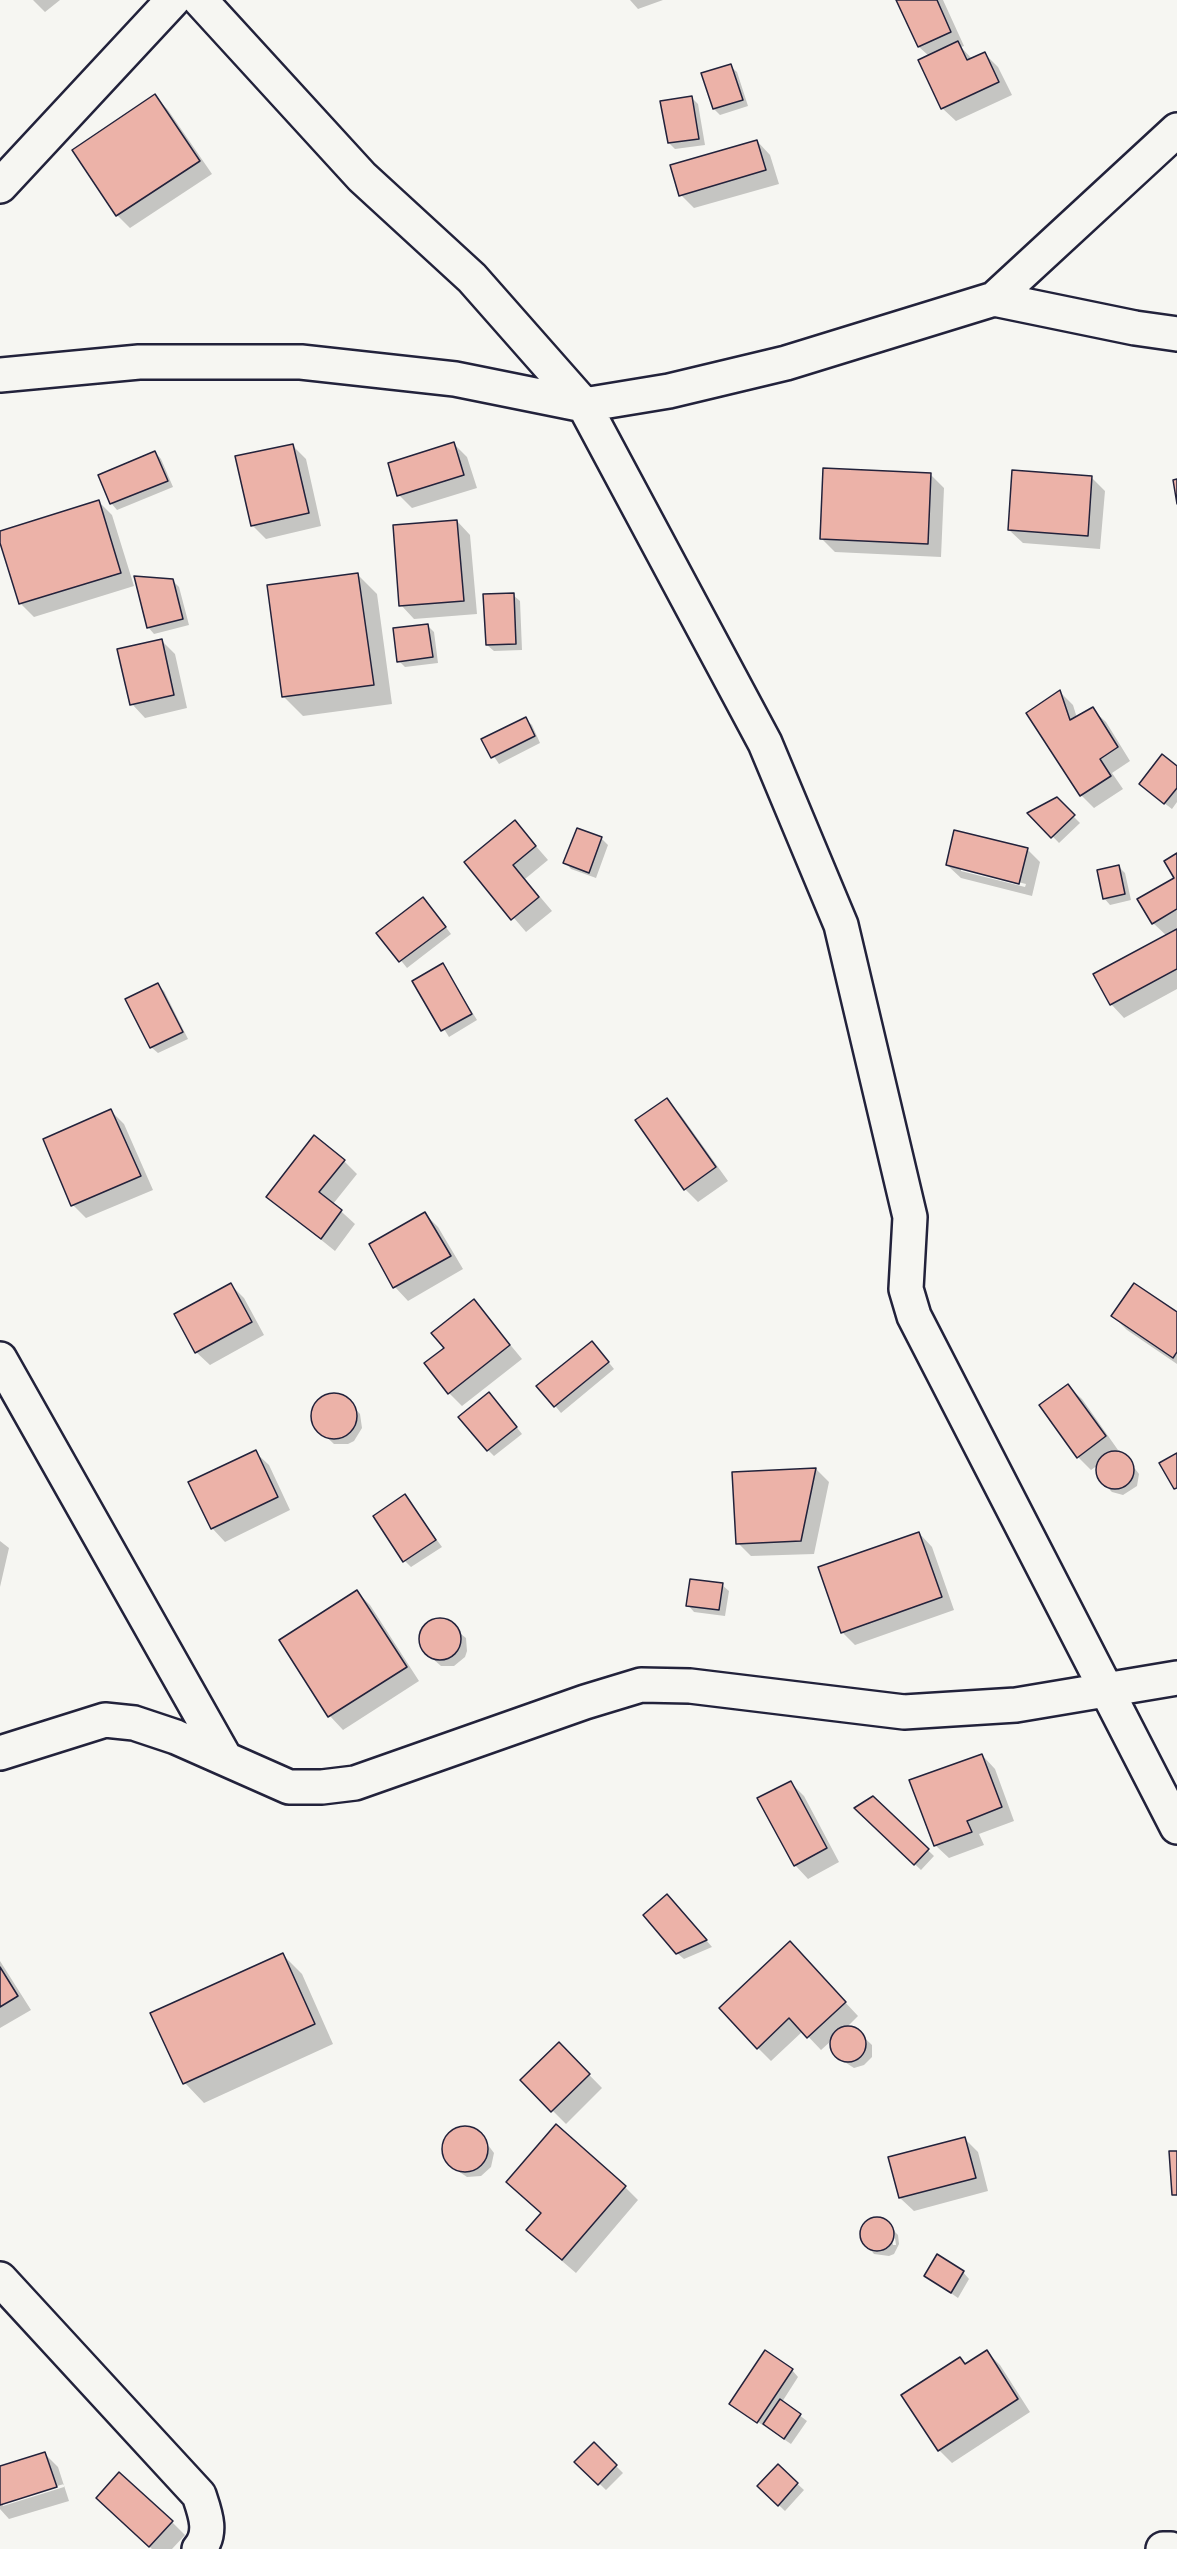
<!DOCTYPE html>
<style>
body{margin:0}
canvas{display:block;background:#f6f6f2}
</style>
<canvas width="1177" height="2549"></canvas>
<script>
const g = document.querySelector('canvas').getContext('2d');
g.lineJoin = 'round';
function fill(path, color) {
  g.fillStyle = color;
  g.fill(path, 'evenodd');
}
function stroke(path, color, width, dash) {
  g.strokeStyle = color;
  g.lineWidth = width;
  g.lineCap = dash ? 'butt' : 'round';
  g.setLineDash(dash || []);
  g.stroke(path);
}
const shadow = new Path2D(`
 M33,0H60L45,12Z
 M630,0H663L638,9Z
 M898,0H943L964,46L961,47L972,59L985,54L998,67L1012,95L956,121L942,108L929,56L919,47Z
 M730,66L737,72L748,106L720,115L714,109Z
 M155,96L168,110L212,174L130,228L117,215Z
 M692,98L698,104L705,145L675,149L669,143Z
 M757,141L770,155L779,184L694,208L681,195Z
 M454,444L467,457L477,488L412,508L399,495Z
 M292,445L306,459L321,526L266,539L253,526Z
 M155,452L161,459L173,487L117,510L111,503Z
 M930,474L944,488L941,557L835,552L822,539Z
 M1091,477L1105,491L1100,549L1023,543L1009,530Z
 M99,502L112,515L134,586L34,617L20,603L0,532Z
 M457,521L470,535L477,614L414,619L401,605Z
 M358,575L377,594L392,704L303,716L283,696Z
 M172,580L179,587L189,625L154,634L148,627Z
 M513,595L520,601L522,650L494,651L487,645Z
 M428,626L434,632L438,663L405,667L399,661Z
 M162,641L175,654L187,708L145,718L132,704Z
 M1060,692L1073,705L1077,718L1092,709L1106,722L1130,761L1112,773L1123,789L1094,808L1081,795Z
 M526,719L532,725L540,743L499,764L483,740Z
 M1177,768V802L1172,809L1147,790Z
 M1056,799L1080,823L1059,843L1030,813Z
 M515,822L548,860L525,879L552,911L526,932L466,862Z
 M601,838L608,845L596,878L571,869L565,862Z
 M1027,849L1040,862L1032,896L961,878L947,865ZM961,868L1026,884L1025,887L961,871Z
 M1177,855V989L1124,1018L1111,1004L1167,936L1153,923L1176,878Z
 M1119,867L1125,873L1131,900L1110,905L1104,898Z
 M429,905L451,934L407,968L379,933Z
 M443,965L477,1020L449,1037L414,981Z
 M158,985L164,991L188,1039L158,1053L151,1047Z
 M667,1100L680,1114L728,1181L698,1202L685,1189Z
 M111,1111L124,1124L153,1190L86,1218L73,1205Z
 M344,1161L357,1174L333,1204L355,1224L335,1251L268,1197Z
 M425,1214L438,1227L463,1269L408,1301L395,1287L371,1245Z
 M231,1285L244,1298L264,1335L210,1365L196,1352Z
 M474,1301L522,1359L462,1406L449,1393L446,1348Z
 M1177,1313V1364L1127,1330L1113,1316Z
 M598,1349L614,1369L561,1413L539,1386Z
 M1068,1386L1082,1399L1118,1450L1113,1454L1126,1457L1139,1474L1137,1486L1123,1495L1112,1492L1105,1485L1099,1475L1101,1463L1091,1470L1078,1457Z
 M330,1395L344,1397L360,1414L362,1428L354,1441L348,1444H334L316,1427L312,1414L314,1407L324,1397Z
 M495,1400L522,1434L494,1456L488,1450Z
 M255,1452L269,1465L290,1510L225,1542L212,1528Z
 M816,1469L829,1482L814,1554L751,1556L738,1543L734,1474Z
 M405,1496L442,1547L411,1567L405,1561Z
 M919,1533L932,1547L954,1610L855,1645L842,1632Z
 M0,1541L9,1548L0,1587Z
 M722,1585L729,1591L725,1616L694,1612L688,1605Z
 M357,1592L370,1605L419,1681L343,1730L330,1716L281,1640Z
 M443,1620L466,1638L467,1651L465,1657L454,1666H441L423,1650L420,1637L431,1622Z
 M982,1755L995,1769L1014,1821L979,1834L984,1845L949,1858L935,1845Z
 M791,1783L804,1796L839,1862L808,1879L795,1865Z
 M873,1797L934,1856L921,1870L856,1808Z
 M674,1902L712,1947L684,1959L677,1953Z
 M283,1955L302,1974L333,2044L204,2103L185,2083Z
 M803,1957L858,2016L844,2030L853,2027L872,2045V2057L864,2065L854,2068L840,2059L833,2052L831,2041L821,2050L803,2031L771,2061L758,2048Z
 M0,1961L31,2010L0,2028Z
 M559,2044L602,2088L566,2124L522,2080Z
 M460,2128L474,2129L479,2133L494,2153L491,2167L481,2176L467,2177L455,2169L445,2156L448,2136Z
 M965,2139L978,2152L988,2191L914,2211L900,2198L890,2158Z
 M625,2187L638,2200L576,2273L541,2243Z
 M869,2221H884L890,2228L893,2245H896L894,2231L898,2235L899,2244L894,2254L889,2256L874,2254L868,2247L862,2238L863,2228Z
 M963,2272L969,2279L958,2298L926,2276Z
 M987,2352L1000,2365L1030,2412L952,2463L939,2450L960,2359L966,2365Z
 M792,2370L798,2377L782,2402L807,2421L791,2444L731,2404Z
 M594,2444L623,2473L606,2490L577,2462Z
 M45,2454L58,2467L69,2501L9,2519L0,2509V2468ZM64,2484V2487L3,2506V2502Z
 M778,2466L804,2490L785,2511L759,2486Z
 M111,2512L172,2522L185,2535L172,2549H152Z`);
const building = new Path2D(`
 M896,0H937L951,32L918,47Z
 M958,41L967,60L985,52L999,82L941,109L918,60Z
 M731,64L743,100L713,109L701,73Z
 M155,94L200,161L116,216L72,150Z
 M692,96L699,139L668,143L660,101Z
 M757,140L766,170L679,196L670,165Z
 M454,442L464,475L397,496L388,463Z
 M293,444L309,513L251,526L235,456Z
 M155,451L168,481L110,504L98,475Z
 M823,468L931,473L928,544L820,539Z
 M1012,470L1092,476L1088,536L1008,530Z
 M1177,479V504L1173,480Z
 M99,500L121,573L19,604L0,543V531Z
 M457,520L464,601L399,606L393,525Z
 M358,573L374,685L282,697L267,585Z
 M134,576L173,579L183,619L147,628Z
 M514,593L516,644L486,645L483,594Z
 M428,624L433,657L397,662L393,628Z
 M162,639L174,695L130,705L117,649Z
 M1060,690L1070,720L1093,707L1118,747L1100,759L1111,776L1080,796L1026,713Z
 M526,717L535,736L491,758L481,739Z
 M1162,754L1177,766V788L1164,804L1139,784Z
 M1057,797L1075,815L1051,838L1027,813Z
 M515,820L536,846L513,865L539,897L511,920L464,862Z
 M577,828L602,837L589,873L563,863Z
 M954,830L1028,848L1019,884L946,865Z
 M1177,853V909L1152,924L1137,899L1174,878L1164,861Z
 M1119,865L1125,894L1103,899L1097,870Z
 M423,897L446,927L399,962L376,933Z
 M1177,929V969L1110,1005L1093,974Z
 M443,963L472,1014L441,1031L412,981Z
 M158,983L183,1032L150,1048L125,999Z
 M667,1098L716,1167L684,1190L635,1120Z
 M111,1109L141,1176L71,1206L43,1139Z
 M314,1135L345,1160L319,1192L342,1210L321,1239L266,1197Z
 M425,1212L451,1256L393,1288L369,1244Z
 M231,1283L252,1322L195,1353L174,1314Z
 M1134,1283L1177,1312V1352L1173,1358L1111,1316Z
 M474,1299L510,1345L448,1394L424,1363L444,1348L431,1333Z
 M592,1341L609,1362L554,1407L536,1386Z
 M1068,1384L1106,1436L1077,1458L1039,1405Z
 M489,1392L517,1427L487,1451L458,1417Z
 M311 1416a23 23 0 1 1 46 0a23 23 0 1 1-46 0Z
 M256,1450L278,1497L211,1529L188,1482Z
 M1096 1470a19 19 0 1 1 38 0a19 19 0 1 1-38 0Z
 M1177,1453V1488L1174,1489L1159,1463Z
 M816,1468L801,1541L736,1544L732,1472Z
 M405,1494L436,1540L403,1562L373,1516Z
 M919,1532L942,1597L841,1633L818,1567Z
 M690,1579L723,1583L719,1610L686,1606Z
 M357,1590L407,1667L328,1717L279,1640Z
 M419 1639a21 21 0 1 1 42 0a21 21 0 1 1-42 0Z
 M982,1754L1002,1807L967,1821L972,1832L934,1846L909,1780Z
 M791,1781L827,1848L794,1866L757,1798Z
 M873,1796L929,1849L914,1865L854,1808Z
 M667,1894L707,1940L676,1954L643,1915Z
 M790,1941L846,2002L807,2038L789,2018L757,2049L719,2008Z
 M283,1953L315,2024L183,2084L150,2013Z
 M0,1967L18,1996L0,2007Z
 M830 2044a18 18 0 1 1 36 0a18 18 0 1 1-36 0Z
 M559,2042L590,2074L551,2112L520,2080Z
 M556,2124L626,2186L562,2260L526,2230L541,2213L506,2182Z
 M442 2149a23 23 0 1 1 46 0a23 23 0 1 1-46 0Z
 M965,2137L976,2178L899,2198L888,2157Z
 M1169,2151H1177V2195H1172Z
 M860 2234a17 17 0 1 1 34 0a17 17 0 1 1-34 0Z
 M937,2254L964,2271L951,2293L924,2276Z
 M765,2350L793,2369L757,2423L729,2404Z
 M987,2350L1018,2399L938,2451L901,2395L960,2357L965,2364Z
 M780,2399L801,2414L784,2439L763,2424Z
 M594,2442L617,2465L598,2485L574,2462Z
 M45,2452L57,2487L0,2505V2466Z
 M778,2464L798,2483L778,2506L757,2486Z
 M119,2472L173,2521L149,2547L96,2498Z`);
const minor = new Path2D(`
 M200,0L362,177L472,278L584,405L765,743L841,925L910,1217L906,1289L914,1316L1177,1827
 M0,186L173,0
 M994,299L1177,130
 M0,375L139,362H301L455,379L584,405L669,391L786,363L994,299L1135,328L1177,334
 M0,1359L224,1756
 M0,1753L105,1720L134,1723L176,1737L289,1787H322L355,1783L585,1702L641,1685L690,1686L904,1712L1016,1705L1177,1678
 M0,2279L199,2495C205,2513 213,2533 199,2549
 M1163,2549H1171`);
fill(shadow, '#0003');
fill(building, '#ecb2a8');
stroke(building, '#22223b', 1.5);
stroke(minor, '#22223b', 38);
stroke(minor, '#f6f6f2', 33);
</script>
